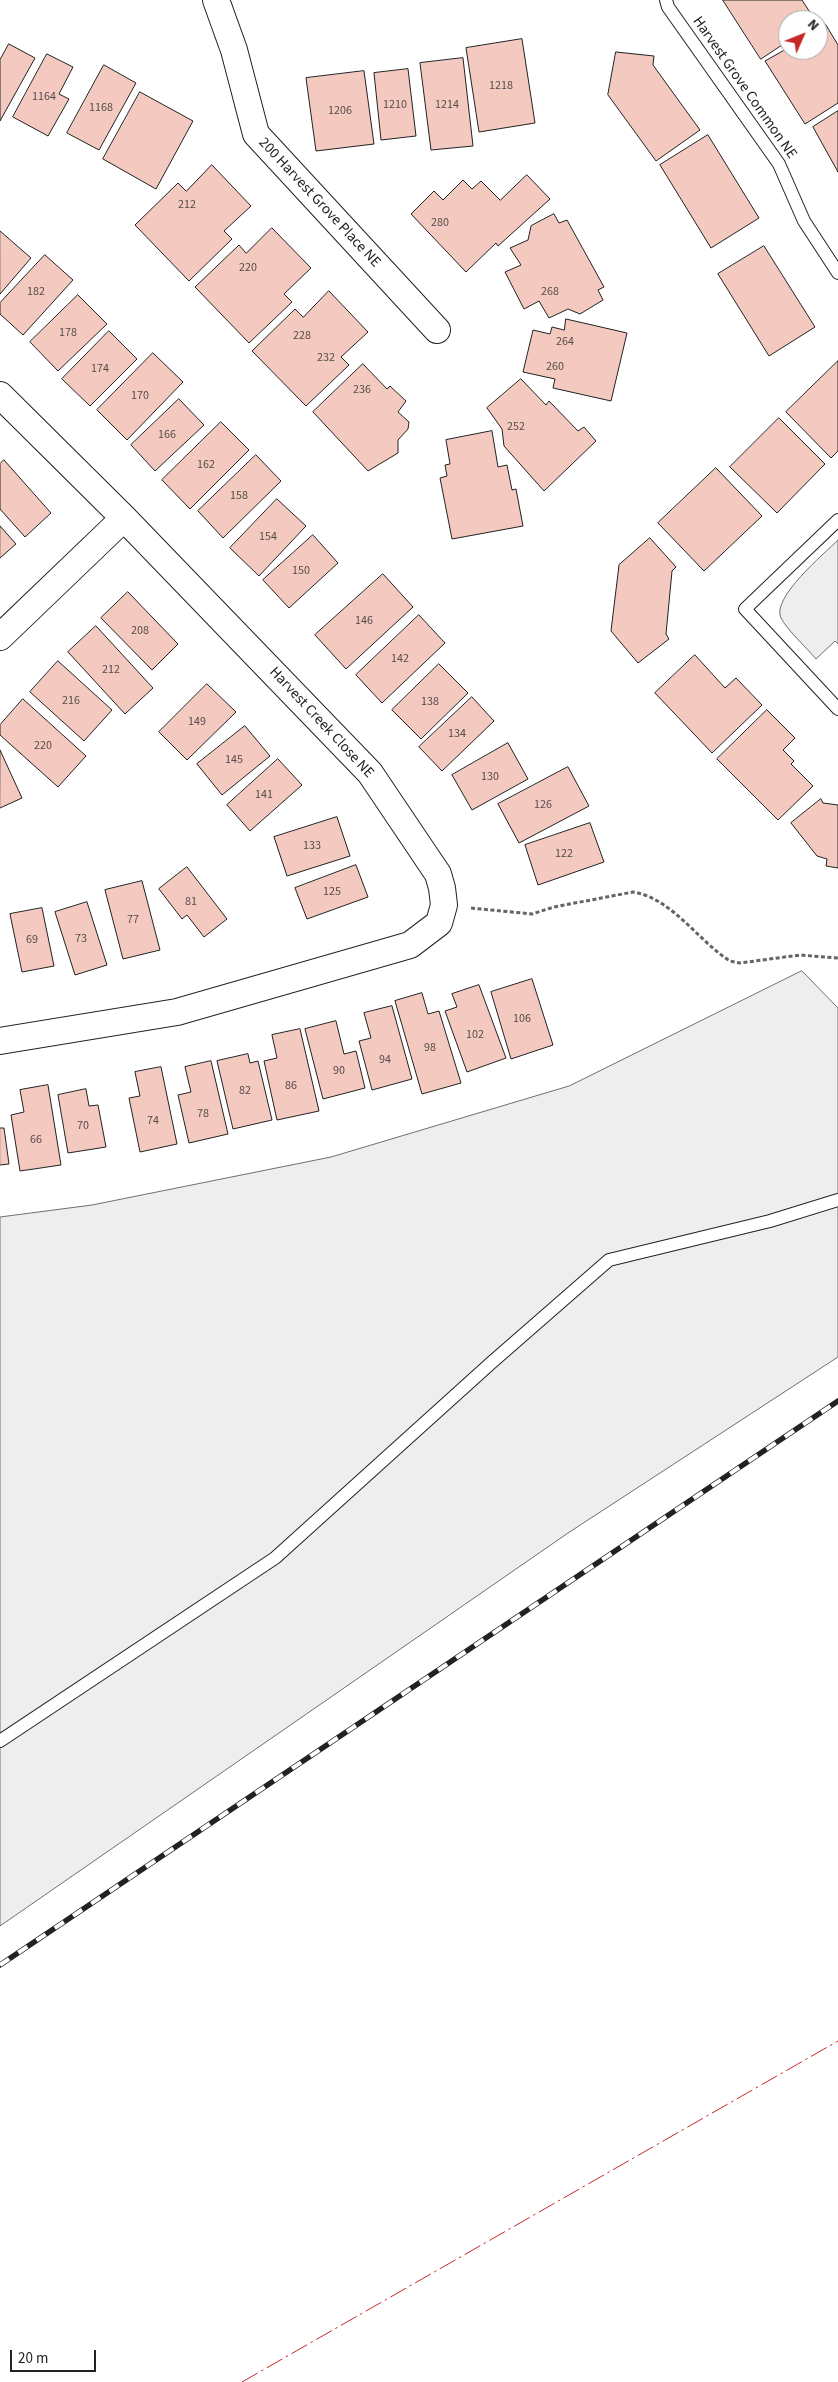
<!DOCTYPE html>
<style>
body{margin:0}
#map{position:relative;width:838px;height:2382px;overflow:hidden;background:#fff;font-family:"Source Sans 3",sans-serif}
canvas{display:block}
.north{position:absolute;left:778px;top:10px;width:50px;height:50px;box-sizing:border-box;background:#fff;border:1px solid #a7a7a7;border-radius:50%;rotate:46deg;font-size:14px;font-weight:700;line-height:20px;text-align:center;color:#222}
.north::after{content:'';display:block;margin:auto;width:18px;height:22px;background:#c62828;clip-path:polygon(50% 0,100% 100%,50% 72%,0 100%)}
.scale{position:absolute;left:10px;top:2350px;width:86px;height:22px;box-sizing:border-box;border:2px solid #222;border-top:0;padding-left:6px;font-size:15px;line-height:18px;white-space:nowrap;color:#222;-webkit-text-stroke:4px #fff;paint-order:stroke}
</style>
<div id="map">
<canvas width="838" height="2382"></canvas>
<div class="north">N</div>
<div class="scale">20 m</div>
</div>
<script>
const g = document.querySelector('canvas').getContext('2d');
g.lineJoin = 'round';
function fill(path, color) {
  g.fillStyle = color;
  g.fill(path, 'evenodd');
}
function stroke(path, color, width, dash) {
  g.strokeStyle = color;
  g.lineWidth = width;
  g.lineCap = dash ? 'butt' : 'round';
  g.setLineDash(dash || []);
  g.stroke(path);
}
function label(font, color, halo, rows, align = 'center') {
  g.font = font + ' "Source Sans 3",sans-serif';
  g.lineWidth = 4;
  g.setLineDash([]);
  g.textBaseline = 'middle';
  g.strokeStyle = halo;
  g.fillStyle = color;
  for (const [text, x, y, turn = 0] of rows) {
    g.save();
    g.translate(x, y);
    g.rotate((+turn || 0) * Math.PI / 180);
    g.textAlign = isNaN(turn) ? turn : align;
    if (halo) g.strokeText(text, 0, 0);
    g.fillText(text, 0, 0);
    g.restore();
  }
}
const green = new Path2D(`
 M838,540V644L835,641L816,659C806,647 787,630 781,618C771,598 824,554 838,540Z
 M802,971L838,1008V1357L568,1533L0,1926V1217L92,1205L331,1157L569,1086Z`);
const building = new Path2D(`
 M723,0H802L815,20H788V41L761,59Z
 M826,25L838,45V103L805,124L765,61L788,48V50H818V30Z
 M522,39L535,123L479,132L466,48Z
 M9,44L35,58L0,121V60Z
 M616,52L654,56L653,65L700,130L656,161L608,95Z
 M47,54L73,67L59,94L69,99L48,136L13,117Z
 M463,58L473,146L431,150L420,63Z
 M104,65L136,83L99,150L67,133Z
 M408,69L416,136L381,140L374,73Z
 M364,71L374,144L316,151L306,78Z
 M140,92L193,121L156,189L103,159Z
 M838,111V172L813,127Z
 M708,135L759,218L711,248L660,165Z
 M212,165L251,206L224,231L232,239L189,281L135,225L178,183L186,191Z
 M527,175L550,199L498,246L496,243L466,272L411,214L434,191L443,200L463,180L472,189L481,181L500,200Z
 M554,214L559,223L567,220L604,287L598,290L603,300L580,314L568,309L549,318L539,301L524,309L505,272L521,265L510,248L528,240L531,226Z
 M272,228L311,268L284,294L292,302L249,343L195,287L239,245L246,253Z
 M0,231L31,258L0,294Z
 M764,246L815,327L769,356L718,274Z
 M45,255L73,280L23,335L0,314V303Z
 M329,291L368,332L341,357L349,365L306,406L252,351L295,309L303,317Z
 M78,295L107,324L58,371L30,342Z
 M566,319L627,333L611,401L553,388L555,379L523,372L533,330L550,334L552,327L564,330Z
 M109,331L137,359L90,406L62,379Z
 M153,353L183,382L127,440L97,410Z
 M838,361V451L831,458L786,412Z
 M363,364L387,389L390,386L406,401L398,412L409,422L408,429L398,440V453L368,471L313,412Z
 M521,379L546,405L549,401L578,431L584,427L596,441L544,491L504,446L502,429L487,408Z
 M179,399L204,425L155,471L131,445Z
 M779,418L825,464L777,513L730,467Z
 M221,422L249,450L190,509L162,480Z
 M492,431L498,467L507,465L512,490L516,489L523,526L452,539L440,478L447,476L445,465L450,464L446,440Z
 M256,455L281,481L223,538L198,511Z
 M4,460L51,513L25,537L0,509V464Z
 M716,468L762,516L704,571L658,523Z
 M277,499L306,526L259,576L230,548Z
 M0,526L16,544L0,558Z
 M313,535L338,563L289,608L263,580Z
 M650,538L676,567L672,571L666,634L669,639L638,663L611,631L619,565Z
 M383,574L413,607L346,669L315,635Z
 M128,592L178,644L152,670L101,618Z
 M419,615L445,643L382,703L356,675Z
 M96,626L153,688L125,714L68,652Z
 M695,655L725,688L736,678L762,705L712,753L655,693Z
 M58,661L112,710L84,741L30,692Z
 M439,664L468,693L421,739L392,710Z
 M207,684L236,712L187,760L159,732Z
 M472,697L494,721L442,771L419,747Z
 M23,699L86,756L58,787L0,735V725Z
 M767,710L795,738L783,750L794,761L791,764L813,786L778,820L717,759Z
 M245,726L270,756L222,795L197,764Z
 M508,743L528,779L472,810L452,775Z
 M0,750L22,798L0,808Z
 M278,759L302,785L250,831L227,805Z
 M568,767L589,806L519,843L498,804Z
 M821,799L823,803L838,805V868L826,866L827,859L817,856L791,823Z
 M337,817L350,856L287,876L274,837Z
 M590,823L604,862L538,885L525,845Z
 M356,865L368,897L307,919L295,888Z
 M187,867L227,919L204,937L187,915L182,919L159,889Z
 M142,881L160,950L123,959L105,890Z
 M87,902L107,965L75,975L55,912Z
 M42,908L54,966L22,972L10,914Z
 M532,979L553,1045L511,1059L491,992Z
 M479,985L506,1058L467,1072L445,1011L457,1007L452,994Z
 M422,993L428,1014L439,1011L461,1083L422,1094L395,1001Z
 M392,1006L412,1079L372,1090L359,1041L371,1038L364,1013Z
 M336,1021L344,1054L356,1051L365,1088L323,1099L305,1029Z
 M300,1029L319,1111L277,1120L264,1061L277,1058L272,1035Z
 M248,1054L250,1063L258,1061L272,1120L233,1129L217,1061Z
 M211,1061L228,1134L189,1143L178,1095L191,1092L185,1067Z
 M161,1067L177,1144L140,1152L129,1098L140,1096L135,1072Z
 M48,1085L61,1165L20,1171L11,1115L24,1112L20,1090Z
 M86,1089L89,1106L98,1105L106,1147L68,1153L58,1095Z
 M0,1128H4L9,1164L0,1165Z`);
const path = new Path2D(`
 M471,908L532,914L554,907L633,892C672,898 698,941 730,961L740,963L800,955L838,958`);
const service = new Path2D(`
 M666,0L668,7L779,164L804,221L838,273
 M838,520L745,609L838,709
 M0,1741L275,1558L491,1363L609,1260L770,1221L838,1200`);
const minor = new Path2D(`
 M216,0L234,50L256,134L437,330
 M0,395L124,518L370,773L438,874L442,888L444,905L439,923L410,945L177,1012L0,1041
 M0,637L124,518`);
const rail = new Path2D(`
 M0,1965L838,1401`);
const power = new Path2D(`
 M242,2382L838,2041`);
const numberNames = [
 ["1218",501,86],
 ["1164",44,97],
 ["1210",395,105],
 ["1214",447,105],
 ["1168",101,108],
 ["1206",340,111],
 ["212",187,205],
 ["280",440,223],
 ["220",248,268],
 ["182",36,292],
 ["268",550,292],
 ["178",68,333],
 ["228",302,336],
 ["264",565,342],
 ["232",326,358],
 ["260",555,367],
 ["174",100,369],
 ["236",362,390],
 ["170",140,396],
 ["252",516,427],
 ["166",167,435],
 ["162",206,465],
 ["158",239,496],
 ["154",268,537],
 ["150",301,571],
 ["146",364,621],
 ["208",140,631],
 ["142",400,659],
 ["212",111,670],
 ["216",71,701],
 ["138",430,702],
 ["149",197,722],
 ["134",457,734],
 ["220",43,746],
 ["145",234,760],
 ["130",490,777],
 ["141",264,795],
 ["126",543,805],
 ["133",312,846],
 ["122",564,854],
 ["125",332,892],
 ["81",191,902],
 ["77",133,920],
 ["73",81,939],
 ["69",32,940],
 ["106",522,1019],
 ["102",475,1035],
 ["98",430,1048],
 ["94",385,1060],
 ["90",339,1071],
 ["86",291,1086],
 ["82",245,1091],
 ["78",203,1114],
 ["74",153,1121],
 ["70",83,1126],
 ["66",36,1140]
];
const streetNames = [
 ["Harvest Grove Common NE",744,88,55],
 ["200 Harvest Grove Place NE",319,203,47],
 ["Harvest Creek Close NE",321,723,47]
];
fill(green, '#eee');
stroke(green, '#6f6f6f', 1);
fill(building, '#f3c9c0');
stroke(building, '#222', 1);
stroke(service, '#222', 14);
stroke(minor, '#222', 28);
stroke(path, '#646464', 3, [4, 2.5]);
stroke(service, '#fff', 12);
stroke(minor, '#fff', 26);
stroke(rail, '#222', 5.5);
stroke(rail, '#fff', 4, [11]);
stroke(power, '#c62828', 1, [18, 4, 2.5, 4]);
label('12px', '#564c4a', null, numberNames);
label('15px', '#222', '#fff', streetNames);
</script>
